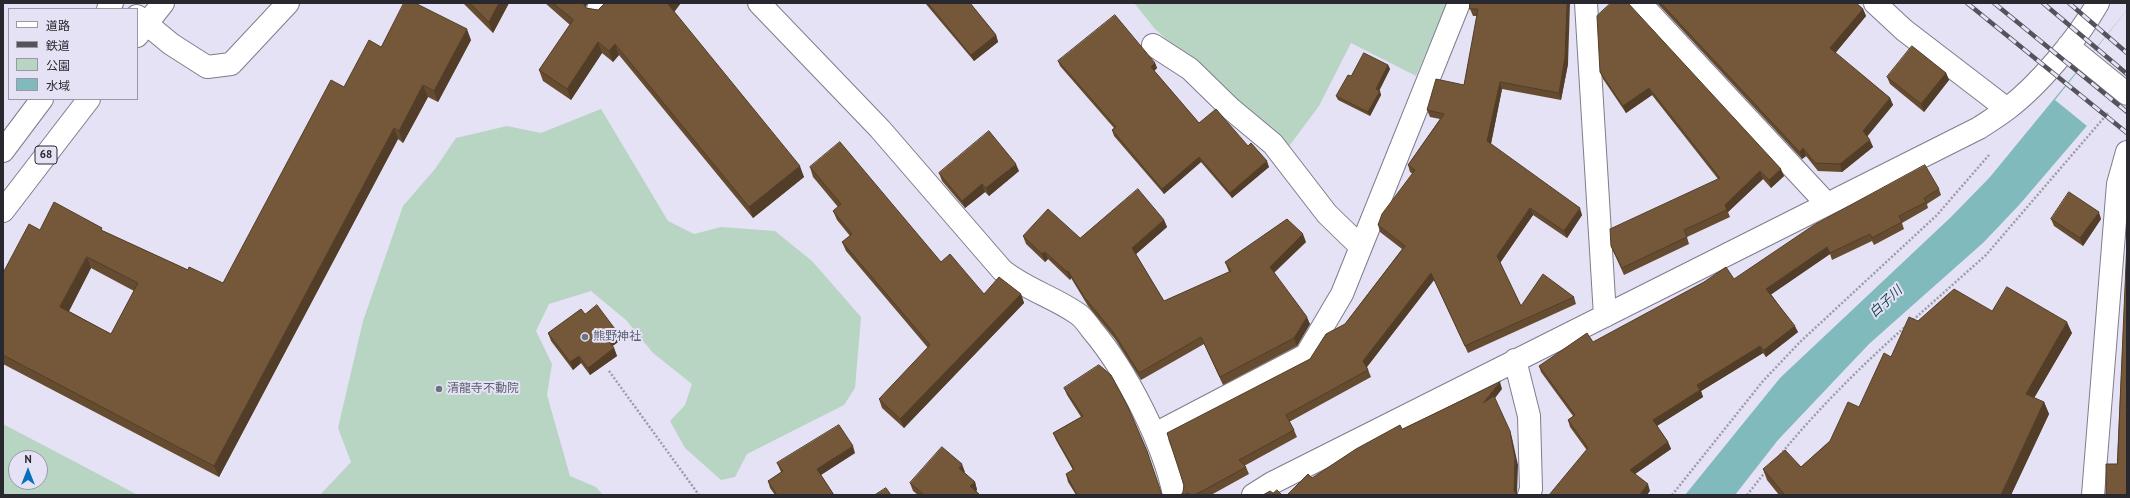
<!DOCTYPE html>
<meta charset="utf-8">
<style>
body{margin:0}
#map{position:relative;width:2130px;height:498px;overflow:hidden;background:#e5e2f5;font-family:"PT Sans","Noto Sans JP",sans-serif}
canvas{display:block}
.frame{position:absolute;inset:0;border:4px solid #29282e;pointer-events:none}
.legend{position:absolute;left:8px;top:8px;width:130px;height:92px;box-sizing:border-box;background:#e5e2f5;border:1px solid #9a98a5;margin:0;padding:5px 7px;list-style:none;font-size:12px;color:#29282e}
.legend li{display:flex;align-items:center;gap:8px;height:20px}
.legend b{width:20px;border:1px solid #9a98a5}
.north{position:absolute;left:8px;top:450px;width:40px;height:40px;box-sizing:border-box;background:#e5e2f5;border:1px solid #9a98a5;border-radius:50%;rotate:0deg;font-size:11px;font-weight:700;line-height:16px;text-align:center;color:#29282e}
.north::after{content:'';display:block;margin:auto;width:14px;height:18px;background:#0570bb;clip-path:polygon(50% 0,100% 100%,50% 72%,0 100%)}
</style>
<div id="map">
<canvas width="2130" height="498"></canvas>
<div class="frame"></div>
<ul class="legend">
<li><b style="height:5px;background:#fff"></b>道路</li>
<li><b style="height:5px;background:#54535c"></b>鉄道</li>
<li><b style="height:11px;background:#b8d5c3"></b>公園</li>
<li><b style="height:11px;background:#80babd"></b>水域</li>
</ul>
<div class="north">N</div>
</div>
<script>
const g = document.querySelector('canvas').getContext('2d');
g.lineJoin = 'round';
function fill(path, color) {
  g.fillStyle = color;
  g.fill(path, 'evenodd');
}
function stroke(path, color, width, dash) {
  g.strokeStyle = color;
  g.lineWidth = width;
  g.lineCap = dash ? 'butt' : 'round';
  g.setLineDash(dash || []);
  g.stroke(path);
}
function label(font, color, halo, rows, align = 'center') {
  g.font = font + ' "PT Sans","Noto Sans JP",sans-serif';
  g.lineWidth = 4;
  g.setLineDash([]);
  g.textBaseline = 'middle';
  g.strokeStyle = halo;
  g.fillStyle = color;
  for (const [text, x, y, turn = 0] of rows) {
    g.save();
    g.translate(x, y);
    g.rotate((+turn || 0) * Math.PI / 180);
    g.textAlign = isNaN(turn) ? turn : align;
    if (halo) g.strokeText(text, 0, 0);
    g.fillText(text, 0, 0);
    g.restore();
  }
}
const green = new Path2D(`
 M1134,3H1447L1416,76L1351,43L1319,106L1287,149L1269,131L1155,29Z
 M601,109L668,221L694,234L721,227L775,231L812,261L861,317L855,388L844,405L747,454L735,477L721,480L685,448L670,421L685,405L692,384L653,353L626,320L591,291L549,304L536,331L552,364L547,395L570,476L596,487L603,495H320L351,462L338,428L363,321L403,206L435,169L456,138L507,126L541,133Z
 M3,424L138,495H3ZM16,458H40V482H16Z`);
const water = new Path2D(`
 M2127,10V79L2020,204L1984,242L1869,344L1778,440L1735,495H1685L1780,378L1951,217L1990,177Z`);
const pier = new Path2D(`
 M2127,10V79L2087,126L2055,100Z`);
const path = new Path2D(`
 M1913,320L1986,255L2108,113
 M609,371L699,495
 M1780,455C1818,409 1861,366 1906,326
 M1672,495L1763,381L1800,342L1937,215L1989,155
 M1747,495L1766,471`);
const minor = new Path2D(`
 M759,3L880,129L1002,270C1025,289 1054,297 1078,314C1084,318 1088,325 1092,330C1126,370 1164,444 1174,495
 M1586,3L1605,316
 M1640,3L1827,204
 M1875,3L1904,30L2007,109
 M598,9L603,3
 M137,16L171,44L207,67L231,64L288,3
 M1153,45L1190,69L1231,109L1273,144L1327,214L1361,247
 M2068,46L2127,94
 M1515,360L1529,416L1531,489L1529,495
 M1155,434L1306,355L1342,294L1459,3
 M1253,495L1272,483L1979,128C1988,122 1998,116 2007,109C2039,85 2078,38 2098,3
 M2093,495L2118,184L2127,152`);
const major = new Path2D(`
 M108,9L112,3
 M137,36L163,3
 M3,151L42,99
 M3,211L89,99`);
const rail = new Path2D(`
 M1967,3L2127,133
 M1994,3L2127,112
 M2043,3L2127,74
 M2069,3L2127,53`);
const wall = new Path2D(`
 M463,3H509L493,33Z
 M545,3H588L586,6V8L598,10L674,12L804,177L753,218L619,55L613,62L602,53L571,100L543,81L539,70L570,25Z
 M925,3H970L996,35L998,42L974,61Z
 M1470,3L1568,64L1561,100L1502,89L1491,144L1582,215L1567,238L1533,215L1500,263L1521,306L1574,297L1576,304L1468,353L1434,280L1367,367L1371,377L1289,422L1294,430L1297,437L1244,466L1246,467L1249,474L1211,495H1181L1310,359L1345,324L1402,249L1380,232L1378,225L1413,174L1410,172L1408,165L1440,119L1430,117L1427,110L1464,85L1477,16H1473L1470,9Z
 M1611,3H1628V4L1784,176L1771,188L1763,179L1728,212L1730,217L1687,237L1689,244L1624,275L1614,253L1611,246L1718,179L1652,95L1626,113L1603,79L1600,72Z
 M1657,3H1856L1863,9L1866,16L1835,53L1890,98L1893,105L1867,136L1873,147L1842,172L1818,171L1806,156L1802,159Z
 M471,40L438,102L428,97L403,143L398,139L219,477L3,364V273L40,230L103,231L188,270L223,283L344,87L381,47ZM91,268L134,291L111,334L69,311Z
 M1058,61L1155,63L1157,68L1154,71L1199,123L1248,146L1269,167L1232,198L1201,162L1164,194L1114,136L1112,130L1114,128L1060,66Z
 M1388,65L1390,69L1379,91L1381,95L1370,116L1338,100L1336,96L1351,76Z
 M1946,73L1949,80L1924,112L1890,84L1887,77Z
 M810,167L941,262L984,294H1021L1024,303L904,428L882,408L879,399L928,348L846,251L842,242L850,236L837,220L833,211L838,207L813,177Z
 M1019,171L989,196L985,192L965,208L942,181L939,173Z
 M1939,189L1941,195L1927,204L1928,208L1902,223L1904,229L1874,245L1872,241L1832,260L1830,254L1771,294L1798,332L1766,357L1763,353L1701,391L1703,397L1657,426L1668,442L1671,449L1635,474L1650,491L1586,449L1570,427L1568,420L1573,416L1541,372L1539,366Z
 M2051,219H2101L2083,246L2054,226Z
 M1164,220L1167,227L1136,254L1164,301L1229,272L1225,262L1306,242L1274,273L1310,324L1297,346L1223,385L1204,344L1141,380L1115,339L1088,306L1071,278L1070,280L1048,259L1045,262L1026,244L1023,236L1080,238Z
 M1992,311L2072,333L2034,398L2044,402L2049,414L2011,495H1779L1767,480L1763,469L1801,467L1830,441L1859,407L1891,357L1918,321Z
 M585,314L618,333L621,340L612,346L614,348L617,356L590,375L581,363L573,370L551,341L548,333Z
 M1064,388L1162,495H1076L1068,482L1066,474L1073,470L1056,440L1053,433L1081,417L1067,395Z
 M855,453L821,475L834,495H775L770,488L768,481L781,472L777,463Z
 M965,472L964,473L975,482L977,490L976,491L980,495H918L913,491L910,483Z`);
const shadedWall = new Path2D(`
 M499,3H509L493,33L489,22Z
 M583,3H588L586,6V13Z
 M668,3H681L672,15L668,4Z
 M1567,3H1570L1568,64L1561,100L1559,93Z
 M1863,9L1866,16L1833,56L1830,48Z
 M467,29L471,40L438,102L434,91Z
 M996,35L998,42L974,61L971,55Z
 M598,42L602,53L571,100L567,89Z
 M615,44L619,55L613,62L609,51Z
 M1155,63L1157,68L1153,72L1151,67Z
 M1388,65L1390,69L1378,93L1376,89Z
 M1946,73L1949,80L1924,112L1921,104Z
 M1500,82L1502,89L1490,148L1487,141Z
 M423,85L428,97L403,143L399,131Z
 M1649,88L1652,95L1626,113L1623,106Z
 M1380,91L1381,95L1370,116L1368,112Z
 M1890,98L1893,105L1866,138L1863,131Z
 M394,128L398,139L219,477L214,466Z
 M1870,140L1873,147L1842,172L1840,164Z
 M1803,148L1806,156L1802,159L1800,152Z
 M1199,157L1201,162L1164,194L1162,189Z
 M1267,161L1269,167L1232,198L1230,193Z
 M1016,164L1019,171L989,196L986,188Z
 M800,166L804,177L753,218L749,207Z
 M1781,169L1784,176L1771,188L1769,180Z
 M1760,171L1763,179L1728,212L1725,205Z
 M982,184L985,192L965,208L962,201Z
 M1530,208L1533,215L1500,263L1497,256Z
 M1580,208L1582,215L1567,238L1564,231Z
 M2099,212L2101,219L2083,246L2080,238Z
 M1164,220L1167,227L1135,255L1132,248Z
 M1303,234L1306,242L1272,274L1270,267Z
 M1827,247L1830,254L1769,296L1766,289Z
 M1045,252L1048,259L1045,262L1042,254Z
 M87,257L91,268L65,319L60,307Z
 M1068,271L1071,278L1070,280L1067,272Z
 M1431,273L1434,280L1366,368L1363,361Z
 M1021,294L1024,303L904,428L900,419Z
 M1307,317L1310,324L1297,346L1294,338Z
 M2067,322L2072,333L2030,405L2026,394Z
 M1795,326L1798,332L1766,357L1764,350Z
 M618,333L621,340L610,348L608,340Z
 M1760,346L1763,353L1701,391L1703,397L1655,427L1653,420L1697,385Z
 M614,348L617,356L590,375L588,368Z
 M579,356L581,363L573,370L570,362Z
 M1500,382L1502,389L1486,410L1483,403Z
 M2044,402L2049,414L2011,495H2001Z
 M1510,431L1512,438L1518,465L1517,495H1516L1514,491Z
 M1668,442L1671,449L1632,476L1630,470Z
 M853,446L855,453L819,476L817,469Z
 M962,464L965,472L962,476L959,468Z
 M975,482L977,490L973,494L970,486Z
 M1648,484L1650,491L1647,495H1639Z`);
const building = new Path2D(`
 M404,3H415L467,29L434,91L423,85L399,131L394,128L214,466L3,355V273L29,224L40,230L54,202L102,228L101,230L188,270L189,267L223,283L331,80L344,87L369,40L381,47ZM87,257L138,283L111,334L60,307Z
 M470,3H499L489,22Z
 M553,3H583L586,8L598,10L605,3H668V4L800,166L749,207L615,44L609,51L598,42L567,89L539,70L573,20Z
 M928,3H970L996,35L971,55Z
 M1470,3H1567L1565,57L1559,93L1500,82L1487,141L1580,208L1564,231L1530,208L1497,256L1521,306L1543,274L1574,297L1465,346L1431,273L1363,361L1368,370L1286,415L1294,430L1239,460L1246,467L1195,495H1190L1188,493L1184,495H1181L1183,492L1184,485L1167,433L1310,359L1326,334L1345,324L1405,246L1378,225L1382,214L1415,170L1408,165L1444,114L1427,110L1436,79L1464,85L1478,9H1470Z
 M1611,3H1628L1781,169L1769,180L1760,171L1725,205L1727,210L1684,230L1687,237L1622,268L1611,246L1610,229L1720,178L1649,88L1623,106L1600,72L1597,16Z
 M1661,3H1856L1863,9L1830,48L1890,98L1863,131L1870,140L1840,164L1815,163L1803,148L1800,152Z
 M1115,15L1155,63L1151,67L1199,123L1216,109L1248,146L1251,143L1267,161L1230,193L1199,157L1162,189L1112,130L1116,127L1058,61Z
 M1912,46L1946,73L1921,104L1887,77Z
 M1364,53L1388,65L1376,89L1380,91L1368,112L1336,96L1348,75L1351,76Z
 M989,131L1016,164L986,188L982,184L962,201L939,173Z
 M840,142L941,262L950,254L984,294L999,277L1021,294L900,419L879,399L930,345L842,242L852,234L833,211L841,204L810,167Z
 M1925,165L1939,189L1924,198L1926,202L1899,216L1902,222L1872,238L1870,234L1830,253L1827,247L1766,289L1795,326L1764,350L1760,346L1697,385L1700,390L1653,420L1668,442L1630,470L1648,484L1639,495H1549L1588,448L1568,420L1575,415L1539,366L1587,333L1593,342L1704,282L1726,267L1734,279L1814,225Z
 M1138,189L1164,220L1132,248L1164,301L1231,271L1225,262L1287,219L1303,234L1270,267L1307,317L1294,338L1220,377L1201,337L1139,373L1113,332L1085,298L1068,271L1067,272L1045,252L1042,254L1023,236L1048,209L1080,238Z
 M2069,192L2099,212L2080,238L2051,219Z
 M2127,241V495H2106V464H2117Z
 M2007,287L2067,322L2026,394L2044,402L2001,495H1785L1763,469L1785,450L1801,467L1830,441L1848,402L1859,407L1884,353L1891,357L1909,317L1918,321L1954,289L1992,311Z
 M597,305L618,333L608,340L614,348L588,368L579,356L570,362L548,333L581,309L585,314Z
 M1099,365L1111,375L1128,407L1147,451L1162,495H1077L1066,474L1074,469L1053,433L1083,416L1064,388Z
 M1500,382L1483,403L1494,396L1510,431L1515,458L1514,491L1517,495H1287L1308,474L1312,478L1356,449L1400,425L1402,429Z
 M839,425L853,446L817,469L834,495H777L768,481L783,471L777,463Z
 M942,447L962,464L959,468L975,482L970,486L980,495H924L910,483Z
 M886,488L891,495H875Z
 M1277,490L1282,495H1263L1270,491L1273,493Z`);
const markers = [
 [585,337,4,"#6b7280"],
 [439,389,4,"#6b7280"]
];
const shields = [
 [46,155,22]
];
const shieldNames = [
 ["68",46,155]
];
const worshipNames = [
 ["熊野神社",593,337],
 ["清龍寺不動院",447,389]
];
const waterNames = [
 ["白子川",1886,302,-43]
];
fill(green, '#b8d5c3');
fill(water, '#80babd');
fill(pier, '#e5e2f5');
stroke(minor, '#7e7c8c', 24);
stroke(major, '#7e7c8c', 24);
stroke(path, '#9d9ba9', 2.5, [2, 2]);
stroke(minor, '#fff', 22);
stroke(major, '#fff', 22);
stroke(rail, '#54535c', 4.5);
stroke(rail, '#e5e2f5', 3, [9]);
fill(wall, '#654c31');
fill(shadedWall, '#523e28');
fill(building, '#755839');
stroke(building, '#523e28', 1);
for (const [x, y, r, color] of markers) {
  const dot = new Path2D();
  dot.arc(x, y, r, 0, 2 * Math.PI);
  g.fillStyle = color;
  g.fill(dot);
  stroke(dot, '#e5e2f5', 1.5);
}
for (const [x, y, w] of shields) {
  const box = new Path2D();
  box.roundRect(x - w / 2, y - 9, w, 18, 3);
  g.fillStyle = '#e5e2f5';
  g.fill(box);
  stroke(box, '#29282e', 1);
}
label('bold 11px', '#29282e', null, shieldNames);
label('12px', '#5b616d', '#e5e2f5', worshipNames, 'left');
label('italic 13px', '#174a4d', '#e5e2f5', waterNames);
</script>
